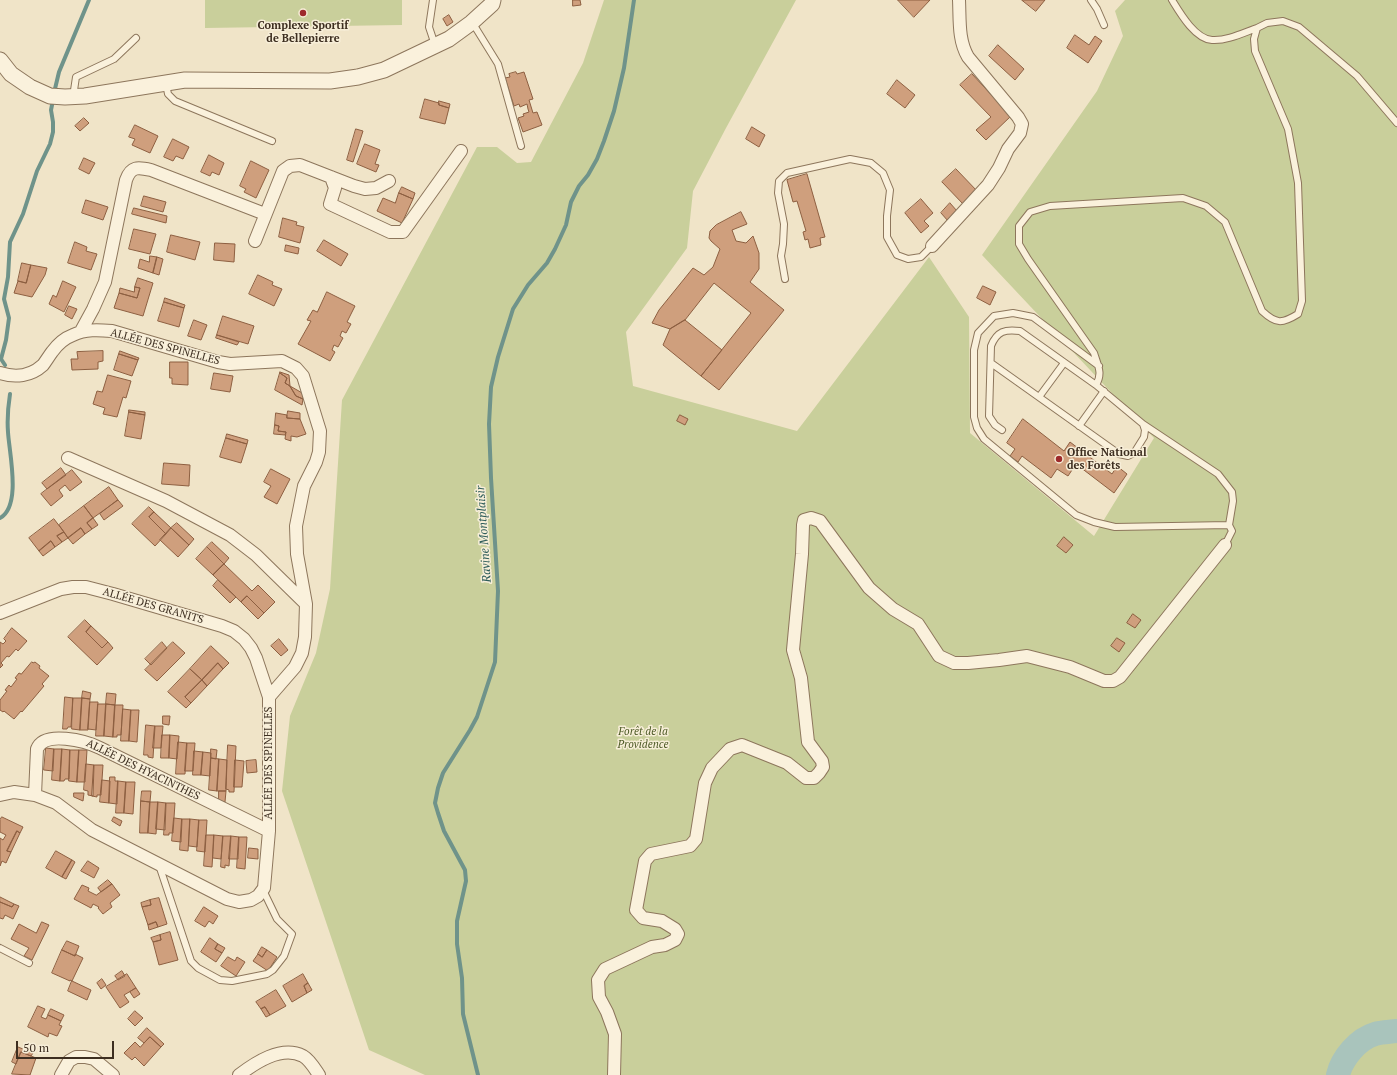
<!DOCTYPE html>
<meta charset="utf-8">
<style>
body{margin:0}
#map{position:relative;width:1397px;height:1075px;overflow:hidden;background:#f0e4c8;font-family:"PT Serif",serif}
canvas{display:block}
.scale{position:absolute;left:16px;top:1041px;width:98px;height:18px;box-sizing:border-box;border:2px solid #3d2e20;border-top:0;padding-left:5px;font-size:12px;line-height:14px;white-space:nowrap;color:#3d2e20;-webkit-text-stroke:3px #f7eed8;paint-order:stroke}
</style>
<div id="map">
<canvas width="1397" height="1075"></canvas>
<div class="scale">50 m</div>
</div>
<script>
const g = document.querySelector('canvas').getContext('2d');
g.lineJoin = 'round';
function fill(path, color) {
  g.fillStyle = color;
  g.fill(path, 'evenodd');
}
function stroke(path, color, width, dash) {
  g.strokeStyle = color;
  g.lineWidth = width;
  g.lineCap = dash ? 'butt' : 'round';
  g.setLineDash(dash || []);
  g.stroke(path);
}
function label(font, color, halo, rows, align = 'center') {
  g.font = font + ' "PT Serif",serif';
  g.lineWidth = 3;
  g.setLineDash([]);
  g.textBaseline = 'middle';
  g.strokeStyle = halo;
  g.fillStyle = color;
  for (const [text, x, y, turn = 0] of rows) {
    g.save();
    g.translate(x, y);
    g.rotate((+turn || 0) * Math.PI / 180);
    g.textAlign = isNaN(turn) ? turn : align;
    if (halo) g.strokeText(text, 0, 0);
    g.fillText(text, 0, 0);
    g.restore();
  }
}
const green = new Path2D(`
 M205,0H402V25L205,28Z
 M604,0H796L726,128L693,191L687,248L626,332L633,386L797,431L929,257L969,317L970,433L1094,536L1154,438L982,255L1097,91L1123,36L1115,11L1125,0H1397V1075H425L369,1050L282,791L290,716L316,653L330,589L342,400L477,147H497L517,163L531,162L583,63Z`);
const stream = new Path2D(`
 M54,93L59,72L89,0
 M5,365L1,359L6,340L9,318L4,299L8,277L10,242L23,214L37,171L50,144L53,132V122L51,110L53,100
 M0,518C22,506 9,452 8,432C7,419 8,407 10,394
 M478,1075L463,1014L462,978L457,944V921L466,881L465,870L444,831L438,813L435,803L438,788L443,773L470,730L477,717L495,662L498,591L491,478L489,424L491,387L498,357L513,309L528,285L547,263L555,249L566,225L571,202L579,186L588,175L597,159L604,141L614,111L624,68L634,0`);
const river = new Path2D(`
 M1338,1075C1342,1058 1358,1039 1375,1034C1382,1032 1390,1032 1397,1031`);
const building = new Path2D(`
 M573,0H580L581,5L573,6Z
 M898,0H930L914,17Z
 M1022,0H1045L1036,11Z
 M449,15L453,22L447,26L443,19Z
 M1075,35L1089,45L1095,36L1102,41L1088,63L1067,48Z
 M998,45L1024,69L1015,80L989,56Z
 M516,72L517,74L524,72L533,99L529,100L533,113L537,112L542,125L523,132L518,118L524,116L523,114L529,112L528,109L527,104L520,107L519,104L514,106L505,78L510,77L509,74Z
 M972,74L1011,116L986,140L976,130L991,117L960,85Z
 M897,80L915,95L905,108L887,94Z
 M425,99L439,103V105L449,108L445,124L420,118Z
 M439,101L450,104L449,108L439,105Z
 M84,118L89,123L80,131L75,126Z
 M135,125L158,136L150,153L132,145L135,139L129,137Z
 M752,127L765,135L759,147L746,139Z
 M356,129L363,131L353,162L347,160Z
 M173,139L189,147L183,159L176,156L173,161L164,157Z
 M365,144L380,150L375,164L379,165L376,172L357,164Z
 M209,155L224,163L219,175L212,172L210,176L201,172Z
 M84,158L95,163L89,174L79,169Z
 M251,161L269,170L256,198L244,192L246,189L240,186Z
 M956,169L978,192L964,205L942,182Z
 M807,174L825,237L820,238L821,245L810,248L808,239L805,240L803,232L806,231L797,201L793,202L787,180Z
 M402,187L415,193L413,199L399,193Z
 M399,193L413,199L402,223L377,211L383,198L395,203Z
 M144,196L166,202L163,212L141,206Z
 M921,199L933,213L924,221L929,226L921,233L905,213Z
 M86,200L108,207L103,220L82,213Z
 M950,203L957,211L948,221L941,213Z
 M134,208L167,216L166,223L132,214Z
 M741,212L747,224L732,230L736,241L746,243L753,236L759,253V269L750,282L784,310L719,390L701,376L751,313L714,283L685,320L670,329L652,323L659,310L693,268L704,275L713,267L720,249L711,241L709,238L710,231L716,225Z
 M283,218L297,222L296,225L304,227L300,243L279,237Z
 M134,229L156,234L150,254L129,249Z
 M171,235L200,242L195,260L167,252Z
 M324,240L348,254L341,266L317,251Z
 M75,242L87,247L86,251L97,254L91,270L68,263Z
 M215,243L235,244L234,262L214,260Z
 M286,245L299,248L298,254L285,251Z
 M150,256L157,257L153,273L138,268L140,259L149,262Z
 M157,257L163,259L159,275L153,273Z
 M22,263L31,265L26,283L18,281Z
 M31,265L47,268L45,275L32,297L14,293L18,281L26,283Z
 M258,275L273,282L272,285L282,289L274,306L249,294Z
 M138,278L153,283L143,316L114,308L119,293L137,298L140,288L135,287Z
 M63,281L76,287L64,312L49,304L53,295L56,297Z
 M983,286L996,292L990,305L977,298Z
 M135,287L140,288L137,298L119,293L120,288L134,292Z
 M327,292L355,306L347,322L351,324L346,333L342,331L340,336L343,338L338,347L334,345L332,350L335,352L330,361L298,344L311,321L307,320L313,310L317,312Z
 M165,298L185,305L184,308L164,302Z
 M164,302L184,308L179,327L158,321Z
 M69,306L77,309L72,319L65,315Z
 M223,316L254,326L248,344L217,335Z
 M194,320L207,325L201,340L188,336Z
 M685,320L722,350L701,376L663,345L670,329Z
 M217,335L239,342L237,345L216,338Z
 M103,351V361L98,362V369L72,370L71,359H78L77,352Z
 M120,351L139,358L138,360L119,354Z
 M119,354L138,360L132,376L114,370Z
 M170,362H188V385L172,384V378H170Z
 M280,372L289,375L290,386L285,383L287,378L280,373Z
 M214,373L233,376L230,392L211,389Z
 M280,373L287,378L285,383L290,386L296,396L303,399L302,405L275,390Z
 M108,375L131,381L126,398L123,397L117,417L103,414L105,408L93,404L97,391L102,392Z
 M290,386L304,394L303,399L296,396Z
 M129,410L145,412V415L129,412Z
 M288,411L300,413V419L287,418Z
 M129,412L145,415L141,439L125,436Z
 M276,413L287,415V418L300,419L306,434L297,437L291,436V441L285,439L286,432L278,431L279,426L275,425Z
 M680,415L688,419L685,425L677,421Z
 M1023,419L1064,451L1070,442L1112,474L1117,466L1127,474L1114,493L1076,464L1068,476L1057,469L1051,478L1022,456L1018,462L1010,456L1015,449L1007,443Z
 M275,425L279,426L278,431L286,432L285,435L274,434Z
 M227,434L248,440L247,444L226,438Z
 M226,438L247,444L241,463L220,457Z
 M164,463L190,465L189,486L162,484Z
 M61,468L66,475L47,489L42,483Z
 M271,469L290,479L277,504L264,497L271,486L264,482Z
 M72,470L82,482L70,491L65,485L59,490L63,496L51,506L41,494Z
 M109,487L118,500L93,518L84,506Z
 M118,500L123,506L104,520L100,514Z
 M84,506L93,518L87,523L92,529L85,534L81,528L68,538L59,525Z
 M149,507L154,512L149,517L166,534L155,546L132,524Z
 M154,512L171,528L166,534L149,517Z
 M93,518L98,525L92,529L87,523Z
 M54,519L64,532L57,536L62,542L55,547L51,541L39,551L29,538Z
 M177,523L194,539L189,545L171,528Z
 M81,528L85,534L73,544L68,538Z
 M171,528L189,545L178,557L160,540Z
 M64,532L68,538L62,542L57,536Z
 M1064,537L1073,545L1066,553L1057,546Z
 M51,541L55,547L43,556L39,551Z
 M212,542L229,558L224,564L207,547Z
 M207,547L224,564L213,575L196,559Z
 M224,564L252,591L258,585L275,602L264,613L247,596L241,602L213,575Z
 M218,580L236,597L230,603L213,586Z
 M247,596L264,613L258,619L241,602Z
 M1133,614L1141,620L1135,628L1127,623Z
 M85,620L91,626L86,632L102,648L108,642L113,648L97,665L68,637Z
 M91,626L108,642L102,648L86,632Z
 M12,628L27,641L18,651L16,649L9,657L7,656L1,663L3,665L0,668V642L3,644L6,641L4,639Z
 M1117,638L1125,643L1119,652L1111,646Z
 M279,639L288,650L281,656L271,646Z
 M162,642L167,648L151,665L145,659Z
 M173,642L185,653L157,681L145,670Z
 M211,646L229,663L223,669L218,663L202,680L190,669Z
 M32,662L33,663L35,662L40,666L39,668L49,676L42,684L44,686L22,712L21,711L14,719L4,711L3,712L0,710V700L7,691L5,690L9,685L11,687L17,679L15,678L19,673L21,674Z
 M218,663L223,669L207,686L202,680Z
 M190,669L202,680L185,697L191,703L186,708L168,692Z
 M202,680L207,686L191,703L185,697Z
 M83,691L91,693L90,699L82,698Z
 M107,693L116,694L115,705L106,704Z
 M65,697L73,698L71,727H68L67,729H63Z
 M73,698H82L80,730L72,729Z
 M82,698L90,699L88,730H80Z
 M90,702H98L96,730L88,729Z
 M98,704H106L104,736H96Z
 M106,704L115,705L113,737L104,736Z
 M115,705H123L121,735H117V737H113Z
 M123,709L131,710L129,741H121Z
 M131,710H139L137,742L129,741Z
 M163,716H170L169,725L163,724Z
 M146,725L155,726L153,758L148,757V755H144Z
 M155,726H163L161,748H153Z
 M162,735H170L169,758H161Z
 M170,735L179,736L177,759L169,758Z
 M178,742L187,743L185,774H176Z
 M187,743H195L193,771H185Z
 M228,745L236,746L234,792H229V790L226,789Z
 M46,748L54,749L53,771L44,770Z
 M54,749H62L60,781L52,780Z
 M62,749L70,750L69,779H65L64,781H60Z
 M211,749L217,750L216,759L211,758Z
 M70,750H79L77,782L69,781Z
 M79,750H87L85,782H77Z
 M194,751L203,752L201,775H193Z
 M203,752L211,753L210,776L201,775Z
 M211,758L219,759L217,791L209,790Z
 M219,759L227,760L226,791H217Z
 M235,760L244,761L242,787H234Z
 M256,760L257,772L247,773L246,761Z
 M86,764L94,765L93,796L88,795V791L84,790Z
 M94,765H103L101,795H97V797L92,796Z
 M110,777H115V781H118L117,804L109,803Z
 M102,780L110,781L109,803L100,802Z
 M118,781L126,782L124,813H116Z
 M126,782H135L133,814L124,813Z
 M142,791H151L150,802L141,801Z
 M219,791H226L225,802H219Z
 M74,793H84L83,801L74,797Z
 M141,801L150,802L148,833H140Z
 M150,802H158L156,834L148,833Z
 M158,802L166,803L165,830L156,829Z
 M166,803H175L173,833H169V835H164Z
 M2,817L23,827L20,833L17,831L7,851L11,852L6,863L2,861L0,866V838L3,840L6,835L0,832V820Z
 M114,817L122,821L120,826L112,821Z
 M174,818L182,819L181,842L172,841Z
 M182,819H190L188,851L180,850Z
 M190,819L199,820L197,847L189,846Z
 M199,820H207L205,852L197,851Z
 M17,831L20,833L11,852L7,851Z
 M206,835H214L212,867L204,866Z
 M214,835L223,836L221,859L213,858Z
 M223,836H231L229,866L225,865V868L221,867Z
 M231,836L239,837L238,859H229Z
 M239,837H247L245,869L237,868Z
 M249,848L258,849V859L248,858Z
 M56,851L72,860L62,877L46,868Z
 M72,860L75,862L66,879L62,877Z
 M88,861L99,868L94,878L81,871Z
 M108,880L112,884L101,892L98,888Z
 M112,884L120,895L110,903L112,907L103,914L98,908L99,907L93,904L91,908L74,899L82,885L89,888L88,891L96,895Z
 M0,897L14,904L12,907L0,902Z
 M159,898L167,924L158,927L156,922L148,925L142,907L151,905L150,900Z
 M150,900L151,905L142,907L141,903Z
 M0,902L12,907L14,904L19,906L13,919L5,915L3,919L0,918Z
 M204,907L218,916L213,924L209,921L205,927L195,921Z
 M42,922L49,925L32,960L24,956L29,948L11,939L19,924L36,933Z
 M156,922L158,927L149,930L148,925Z
 M170,932L178,960L159,965L153,942L161,940L160,935Z
 M160,935L161,940L153,942L151,938Z
 M210,938L218,944L215,949L222,953L216,962L201,952Z
 M67,941L79,946L75,956L62,950Z
 M218,944L225,948L222,953L215,949Z
 M262,947L267,950L262,957L258,954Z
 M62,950L75,956V954L83,958L72,981L70,980V981L52,973Z
 M267,950L277,957L268,971L253,961L258,954L262,957Z
 M228,957L235,961L237,957L245,962L236,976L221,966Z
 M122,971L125,976L118,980L115,976Z
 M127,974L136,988L124,995L129,1002L120,1008L106,987Z
 M303,974L308,983L304,986L307,993L292,1002L283,986Z
 M102,979L106,985L101,989L97,983Z
 M72,981L91,990L87,1000L68,991Z
 M308,983L312,990L307,993L304,986Z
 M136,988L140,994L134,998L130,992Z
 M276,990L286,1006L270,1015L265,1007L261,1009L256,1002Z
 M38,1006L45,1009L41,1017L46,1019L48,1015L61,1021L59,1025L62,1026L57,1036L49,1033L48,1037L28,1027Z
 M265,1007L270,1015L266,1017L261,1009Z
 M51,1009L64,1015L61,1021L48,1015Z
 M135,1011L143,1018L135,1026L128,1019Z
 M147,1028L164,1044L161,1047L150,1037L144,1043L138,1038Z
 M150,1037L161,1047L144,1066L135,1057L132,1060L124,1053L135,1042L140,1047Z
 M18,1047L33,1053L31,1056L21,1052L16,1064L12,1062Z
 M21,1052L36,1058L30,1075L12,1074Z`);
const service = new Path2D(`
 M433,0L429,27L435,45
 M1091,0L1097,9L1104,25
 M1172,0C1180,13 1195,39 1212,40C1227,41 1243,33 1257,28
 M472,22L498,64L521,146
 M166,84L168,94L175,101L272,141
 M73,97L76,77L114,59L136,38
 M785,279L781,256L783,244L784,224L778,193L779,181L787,173L850,159L871,163L883,173L890,190L887,216V237L897,255L908,259L921,257L932,246
 M991,363L1119,454L1128,456L1134,453L1144,437L1145,430L1143,424L1096,385L1020,331C1005,329 997,331 991,346L989,416L995,425L1002,430
 M1099,366L1033,317L1013,313L994,316L978,333L974,350V417L977,428L984,439L1076,515L1094,522L1115,527L1229,525L1232,531L1225,545
 M1096,385C1103,373 1098,366 1094,353L1028,259L1019,244V226L1030,212L1050,206L1183,198L1206,206L1225,222L1262,311C1276,324 1282,324 1298,314L1302,301L1298,183L1288,129L1255,51L1254,39L1257,28L1267,23L1283,21L1299,27L1357,76L1397,123
 M1039,397L1064,363
 M1143,424L1218,474L1232,492L1233,501L1229,525
 M1079,426L1104,391
 M159,865L191,961L198,968L220,980L232,981L267,974L273,970L284,956L292,934L277,919L263,890
 M0,948L29,963`);
const minor = new Path2D(`
 M331,177L335,188L330,204L390,232H403L461,151
 M255,241L283,171L290,166L300,165L354,186L365,189L376,188L389,181
 M932,246L988,185L999,168L1008,149L1020,133L1022,124L1018,117L968,57C958,40 960,20 959,0
 M81,331L93,309L105,282L126,180C131,166 138,167 151,170L265,214
 M0,373C15,378 31,376 43,365C46,361 49,356 52,352C57,345 65,338 73,335C85,329 99,330 112,331L218,362L230,364L282,361L296,368L303,376L320,431L319,452L316,462L304,486L296,526L297,554L306,604L305,637L302,653L295,667L269,697
 M68,458L166,501L230,535L256,555L306,604
 M0,613L61,589L73,587H86L113,594L222,626L234,631L244,639L251,648L256,658L269,697V831L264,888L258,896L251,900L239,902L227,899L92,830L56,803L35,795L14,792L0,795
 M35,795L37,749C44,730 86,741 100,748L269,831
 M61,1075L69,1061L76,1057H85L94,1059L113,1075
 M239,1075C255,1063 281,1045 303,1056C310,1060 315,1069 319,1075
 M614,1075L615,1034L607,1012L599,997L598,980L605,969L652,947L665,945L675,940L678,934L675,929L662,921L643,918L636,910L645,861L651,854L690,846L696,839L705,783L712,768L730,749L742,745L787,763L806,778H814L819,773L823,767L822,761L808,742L801,678L793,650L802,554L803,525L804,520L811,518L820,521L869,588L893,609L918,624L939,656L954,663H968L999,660L1027,656L1070,667L1104,681H1113L1120,677L1225,545`);
const tertiary = new Path2D(`
 M0,60L11,74L30,87L50,96L65,97L85,96L185,80L330,81L358,77L384,70L449,39L471,23L492,4L493,0`);
const markers = [
 [303,13,4,"#9e2a2b"],
 [1059,459,4,"#9e2a2b"]
];
const poiNames = [
 ["Complexe Sportif",303,26],
 ["de Bellepierre",303,39],
 ["Office National",1067,453,"left"],
 ["des Forêts",1067,466,"left"]
];
const streetNames = [
 ["ALLÉE DES SPINELLES",165,347,15],
 ["ALLÉE DES GRANITS",153,606,16],
 ["ALLÉE DES SPINELLES",269,763,-90],
 ["ALLÉE DES HYACINTHES",143,770,26]
];
const parkNames = [
 ["Forêt de la",643,732],
 ["Providence",643,745]
];
const waterNames = [
 ["Ravine Montplaisir",484,534,-94]
];
fill(green, '#c9cf9b');
stroke(stream, '#6f938a', 4);
stroke(river, '#a9c4bc', 24);
fill(building, '#cf9f7d');
stroke(building, '#8d5f41', 1);
stroke(service, '#8d765c', 8);
stroke(minor, '#8d765c', 14);
stroke(tertiary, '#8d765c', 17);
stroke(service, '#faf1dc', 6);
stroke(minor, '#faf1dc', 12);
stroke(tertiary, '#faf1dc', 15);
for (const [x, y, r, color] of markers) {
  const dot = new Path2D();
  dot.arc(x, y, r, 0, 2 * Math.PI);
  g.fillStyle = color;
  g.fill(dot);
  stroke(dot, '#f7eed8', 1.5);
}
label('bold 11px', '#3d2e20', '#f7eed8', poiNames);
label('11px', '#3d2e20', '#f7eed8', streetNames);
label('italic 11px', '#4d5a26', '#f7eed8', parkNames);
label('italic 12px', '#2f5d5a', '#f7eed8', waterNames);
</script>
